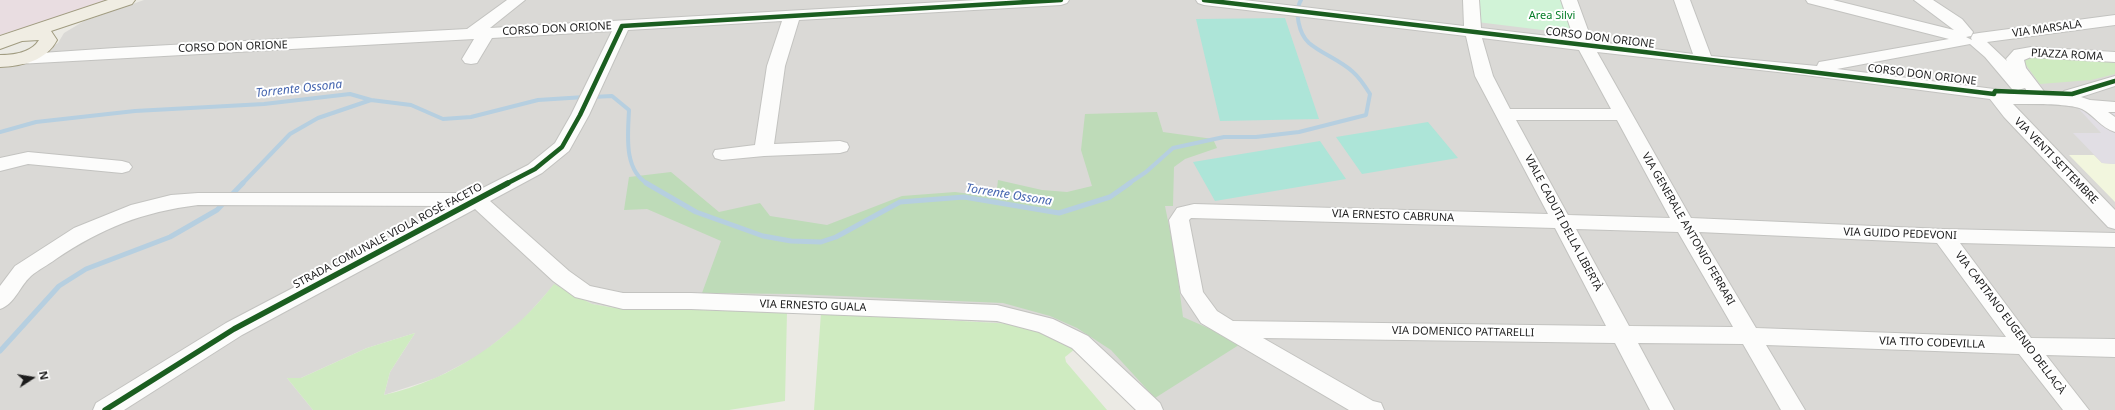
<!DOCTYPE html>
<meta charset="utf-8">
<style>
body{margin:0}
#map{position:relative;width:2115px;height:410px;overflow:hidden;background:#ebeae4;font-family:"Noto Sans",sans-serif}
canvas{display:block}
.north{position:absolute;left:12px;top:358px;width:40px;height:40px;-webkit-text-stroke:3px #fff;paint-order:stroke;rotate:78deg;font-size:11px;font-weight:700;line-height:16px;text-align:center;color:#1c1c1c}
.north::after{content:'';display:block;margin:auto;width:14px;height:18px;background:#1c1c1c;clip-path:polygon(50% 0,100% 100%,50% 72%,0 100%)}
</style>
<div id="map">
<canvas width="2115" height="410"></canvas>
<div class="north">N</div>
</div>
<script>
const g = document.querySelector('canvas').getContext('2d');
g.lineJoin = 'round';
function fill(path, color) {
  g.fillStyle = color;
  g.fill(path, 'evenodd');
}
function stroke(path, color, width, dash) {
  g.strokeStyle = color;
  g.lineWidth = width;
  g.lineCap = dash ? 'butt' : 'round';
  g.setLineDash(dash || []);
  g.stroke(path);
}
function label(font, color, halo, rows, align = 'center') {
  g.font = font + ' "Noto Sans",sans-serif';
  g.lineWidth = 4;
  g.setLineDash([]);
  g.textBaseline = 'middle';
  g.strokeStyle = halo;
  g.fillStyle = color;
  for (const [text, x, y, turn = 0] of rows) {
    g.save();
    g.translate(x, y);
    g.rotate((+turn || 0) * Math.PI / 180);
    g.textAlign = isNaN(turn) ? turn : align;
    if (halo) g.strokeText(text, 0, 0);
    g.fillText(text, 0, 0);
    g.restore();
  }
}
const residential = new Path2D(`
 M144,0H2115V410H1135L1075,349L1014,324L826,313L615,308L592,304L554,285L522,321L480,355L436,378L384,395L390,372L415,333L367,348L301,378H287L313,410H0V65L29,60L58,43L64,33L84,21Z`);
const industrial = new Path2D(`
 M0,0H113L0,35Z`);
const education = new Path2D(`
 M2069,155H2094L2102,163L2115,164V202Z`);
const grass = new Path2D(`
 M2034,57L2115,62V74L2091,80L2040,84L2023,61Z
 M554,284L592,304L615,308L787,312L785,401L729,410H313L287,378H301L367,348L415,333L390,372L384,395C453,379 510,340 554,284Z
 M821,313L1014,324L1033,328L1075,349L1065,357L1066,362L1107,410H814Z`);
const forest = new Path2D(`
 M1157,112L1163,132L1213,139L1217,148L1185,159L1174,167L1173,206H1165L1175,256L1183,317L1242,343L1155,398L1111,350L1077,328L1050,316L1003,303L793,294L702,293L721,241L647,209L624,210L629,177L671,172L719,212L760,203L770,216L827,225L902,196L955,192L996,197L998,180L1042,190L1067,192L1092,186L1081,150L1085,114Z`);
const park = new Path2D(`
 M1478,0H1565L1575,34L1477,22Z`);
const pitch = new Path2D(`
 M1285,18L1319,119L1220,121L1196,19Z
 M1428,122L1458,158L1362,174L1336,137Z
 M1320,141L1346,179L1215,201L1193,162Z`);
const plaza = new Path2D(`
 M2077,107L2115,111V164L2102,163L2073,133H2101Z`);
const streamFar1 = new Path2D(`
 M593,97L612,96L629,110C628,134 623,170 648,184
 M0,132L36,122L135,111L264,104L350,94L371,100L411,105L443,119L471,117L538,100L585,97
 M242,184L290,134L318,118L371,100
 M1128,184L1146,172L1173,148L1224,137H1256L1299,132L1366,115L1370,94C1365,86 1360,78 1353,72C1340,60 1322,54 1309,43C1299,34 1294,12 1301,0`);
const stream = new Path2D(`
 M646,183L696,212L763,236L791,241L821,242L836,237L900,202L964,197L1059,213L1110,197L1130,183
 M0,351L59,286L86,269L170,237L217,210L243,183`);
const minor = new Path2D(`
 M507,0H525L490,28L977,0H1069L1067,3L1061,5L799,20L785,66L774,144L840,141L847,143L849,147L847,151L840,153L764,156L722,160L715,158L713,154L715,150L755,145L767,66L782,21L628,30L589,115L569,151L542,173L490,201L569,271L590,286L623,293H691L997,305L1053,319L1088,336L1160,403L1163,410H1136L1072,348L1039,332L997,321L691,309H623L575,297L553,281L475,209L242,335L124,410H93L96,403L226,323L449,206L198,205C142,212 102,228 56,259C48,265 38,270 31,276C19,287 15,304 0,309V286L15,266L74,228L131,205L171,195L198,193H473L528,165L555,143L571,115L612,31L492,38L477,63L471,64L465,63L462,59L474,39L18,64L12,63L9,59L12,55L115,48L467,29Z
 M1196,0H1244L1464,26L1463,0H1479L1481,28L1574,39L1561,0H1577L1592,41L1693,54L1674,0H1690L1711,56L1817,66L1819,62L1825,61L1949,39L1808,3L1806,0H1833L1954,30L1914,0H1933L1962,19L1973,32L1971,36L1966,37L1972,40L1971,38L1973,34L1979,33L2115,15V25L1987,42L2007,61L2006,59L2014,50L2031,47L2115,52V62L2031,57L2024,60L2026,68L2046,94L2061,95L2064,91L2115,76V86L2081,97L2090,100L2115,102V112H2108L2115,117V132C2101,128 2094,115 2082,109C2069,103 2029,104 2013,104L2115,210V229L2108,227L2004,117L1990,99L1805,75L1597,52L1691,218L1943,229L2115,233V247L1960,243L2031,338L2115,339V357L2046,355L2089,410H2063L2019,354L1766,345L1805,410H1781L1743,344L1638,343L1674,410H1650L1615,343L1263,338L1373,401L1381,403L1384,410H1349L1201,323L1181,293L1169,220L1177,208L1194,204L1548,214L1475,76L1466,36L1204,5L1198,3ZM1482,38L1579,50L1611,109H1510L1493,76ZM1970,44L1985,57L2012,89L2018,90L2025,88L2029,94H2009L1994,89L1837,69ZM1516,120H1617L1670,218L1568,215ZM1191,218L1555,228L1606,326L1233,321L1217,311L1203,292L1189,220ZM1576,229L1678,232L1733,327L1629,326ZM1699,232L1937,243L2006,337L1756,328Z
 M28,152L122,161L129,163L132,167L129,171L122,173L28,164L0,171V158Z`);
const major = new Path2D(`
 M108,0H135L132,4L51,31L57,40C46,61 22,66 0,67V55C13,55 31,53 39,40L22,41L0,49V36Z`);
const cyclewayFar1 = new Path2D(`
 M1204,0C1467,32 1731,61 1994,94L1995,91L2072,94L2115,81
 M506,184L535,169L562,147L580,115L622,26L1061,0`);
const cycleway = new Path2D(`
 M105,410L234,329L508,183`);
const parkNames = [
 ["Area Silvi",1552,16]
];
const streetNames = [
 ["CORSO DON ORIONE",557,29,-3],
 ["VIA MARSALA",2047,29,-8],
 ["CORSO DON ORIONE",1600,38,7],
 ["CORSO DON ORIONE",233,47,-2],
 ["PIAZZA ROMA",2067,55,3],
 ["CORSO DON ORIONE",1922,75,7],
 ["VIA VENTI SETTEMBRE",2056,161,46],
 ["VIA ERNESTO CABRUNA",1393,216,2],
 ["VIALE CADUTI DELLA LIBERTÀ",1563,223,62],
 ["VIA GENERALE ANTONIO FERRARI",1688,229,60],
 ["VIA GUIDO PEDEVONI",1900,234,2],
 ["STRADA COMUNALE VIOLA ROSÈ FACETO",388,236,-28],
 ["VIA ERNESTO GUALA",813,306,2],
 ["VIA CAPITANO EUGENIO DELLACÀ",2010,323,53],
 ["VIA DOMENICO PATTARELLI",1463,332,1],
 ["VIA TITO CODEVILLA",1932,343,2]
];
const waterNames = [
 ["Torrente Ossona",299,89,-6],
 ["Torrente Ossona",1009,195,9]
];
fill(residential, '#dad9d6');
fill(industrial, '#e9dde1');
fill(education, '#f2f6de');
fill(grass, '#cfebc1');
fill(forest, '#bedbb8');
fill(park, '#d1f3d7');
fill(pitch, '#ade5d8');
fill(plaza, '#e1dee4');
stroke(streamFar1, '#b6cfe0', 4);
stroke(stream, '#b6cfe0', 5);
stroke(minor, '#c3c3c0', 2);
stroke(major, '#a19c81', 2);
fill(minor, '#fcfcfb');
fill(major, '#f0ede3');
stroke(cyclewayFar1, '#1b5e20', 4.5);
stroke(cycleway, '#1b5e20', 5.5);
label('11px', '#077e29', '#fff', parkNames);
label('11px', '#1c1c1c', '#fff', streetNames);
label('italic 12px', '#4565af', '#fff', waterNames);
</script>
